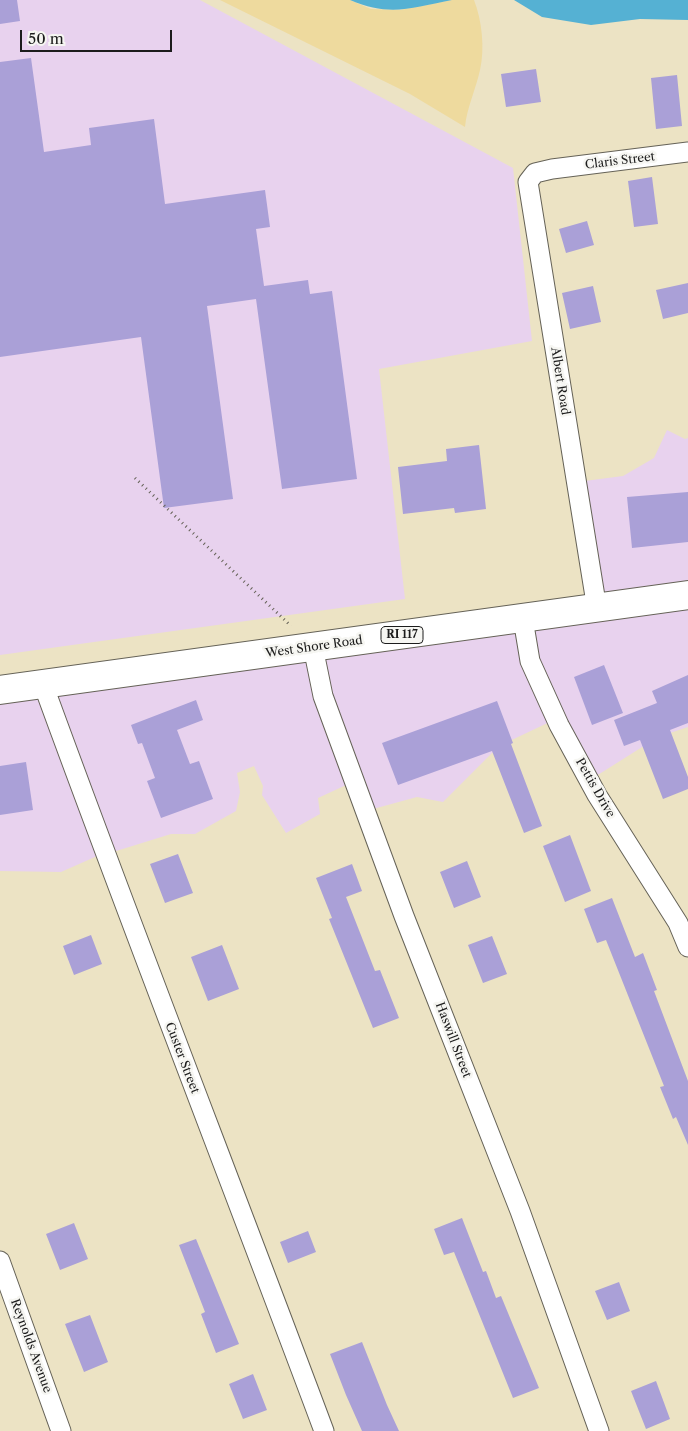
<!DOCTYPE html>
<style>
body{margin:0}
#map{position:relative;width:688px;height:1431px;overflow:hidden;background:#ece3c4;font-family:"Libre Caslon Text",serif}
canvas{display:block}
.scale{position:absolute;left:20px;top:30px;width:152px;height:22px;box-sizing:border-box;border:2px solid #1c1c1c;border-top:0;padding-left:6px;font-size:15px;line-height:18px;white-space:nowrap;color:#1c1c1c;-webkit-text-stroke:4px #f6f6f2;paint-order:stroke}
</style>
<div id="map">
<canvas width="688" height="1431"></canvas>
<div class="scale">50 m</div>
</div>
<script>
const g = document.querySelector('canvas').getContext('2d');
g.lineJoin = 'round';
function fill(path, color) {
  g.fillStyle = color;
  g.fill(path, 'evenodd');
}
function stroke(path, color, width, dash) {
  g.strokeStyle = color;
  g.lineWidth = width;
  g.lineCap = dash ? 'butt' : 'round';
  g.setLineDash(dash || []);
  g.stroke(path);
}
function label(font, color, halo, rows, align = 'center') {
  g.font = font + ' "Libre Caslon Text",serif';
  g.lineWidth = 5;
  g.setLineDash([]);
  g.textBaseline = 'middle';
  g.strokeStyle = halo;
  g.fillStyle = color;
  for (const [text, x, y, turn = 0] of rows) {
    g.save();
    g.translate(x, y);
    g.rotate((+turn || 0) * Math.PI / 180);
    g.textAlign = isNaN(turn) ? turn : align;
    if (halo) g.strokeText(text, 0, 0);
    g.fillText(text, 0, 0);
    g.restore();
  }
}
const built = new Path2D(`
 M0,0H200L513,168L532,341L379,369L405,599L0,655Z
 M667,430L685,439L688,438V727L658,737L593,778L556,719L499,746L443,802L417,797L373,809L357,780L318,798L320,814L286,833L262,795L263,786L254,766L237,773L240,792L236,811L195,834H171L113,852L104,853L61,872L0,871V681L317,632L589,597L577,482L623,476L654,458Z`);
const sand = new Path2D(`
 M220,0H350L371,9L400,10L452,0H474C482,20 485,49 480,70C476,89 467,107 465,127L410,94Z`);
const water = new Path2D(`
 M350,0H452C411,8 390,17 350,0Z
 M514,0H688V20L640,19L591,25L542,17Z`);
const building = new Path2D(`
 M0,0H17L20,21L0,24Z
 M31,58L44,152L91,145L89,128L154,119L165,204L265,190L270,227L256,229L264,286L308,280L310,294L332,291L357,479L282,489L256,299L207,306L233,499L164,508L141,337L0,357V62Z
 M536,69L541,102L506,107L501,74Z
 M677,75L682,126L656,129L651,78Z
 M652,177L658,224L634,227L628,181Z
 M587,221L594,245L566,253L559,229Z
 M688,283V313L663,319L656,290Z
 M593,286L601,322L570,329L562,293Z
 M479,445L486,509L455,513L454,508L403,514L398,467L447,461L446,449Z
 M688,492V542L632,548L627,497Z
 M604,665L623,713L592,725L574,677Z
 M688,675V723L670,730L688,777V789L663,799L640,740L624,746L614,720L657,703L652,691Z
 M196,700L203,720L177,730L190,764L199,761L213,799L161,818L147,781L155,778L142,743L138,744L131,725Z
 M497,701L513,743L511,744L542,826L524,833L492,751L398,785L382,743Z
 M26,762L33,810L0,815V766Z
 M570,835L591,891L565,902L543,846Z
 M178,854L193,893L165,903L150,864Z
 M467,861L481,897L454,908L440,872Z
 M352,864L362,891L346,897L375,971L380,970L399,1018L373,1028L329,919L332,918L316,878Z
 M612,898L635,957L643,953L657,990L654,991L688,1081V1145L676,1117L673,1119L660,1087L664,1086L606,940L597,943L584,909Z
 M91,935L102,964L74,975L63,946Z
 M492,936L507,974L483,983L468,945Z
 M222,945L239,989L208,1001L191,957Z
 M462,1218L483,1272L486,1271L496,1298L501,1296L539,1388L513,1398L454,1252L444,1255L434,1229Z
 M74,1223L88,1259L60,1270L46,1234Z
 M308,1231L316,1252L288,1263L280,1242Z
 M196,1239L239,1344L216,1353L201,1314L205,1312L179,1245Z
 M619,1282L630,1311L607,1320L595,1291Z
 M90,1315L108,1362L84,1372L65,1324Z
 M362,1342L387,1405L399,1431H362L346,1395L330,1354Z
 M253,1374L267,1410L243,1419L229,1384Z
 M656,1381L670,1419L646,1429L631,1391Z`);
const path = new Path2D(`
 M135,478L291,626`);
const minor = new Path2D(`
 M597,609L528,182L535,173L552,169L688,152
 M523,619L530,661L559,725L597,795L678,923L688,947
 M313,647L323,696L330,715L404,916L520,1211L599,1431
 M43,684C134,934 231,1182 324,1431
 M0,1261L61,1431`);
const primary = new Path2D(`
 M0,690L688,595`);
const shields = [
 [402,635,42]
];
const shieldNames = [
 ["RI 117",402,635]
];
const streetNames = [
 ["Claris Street",620,161,-7],
 ["Albert Road",560,381,81],
 ["West Shore Road",314,647,-8],
 ["Pettis Drive",595,788,60],
 ["Haswill Street",453,1040,69],
 ["Custer Street",182,1058,69],
 ["Reynolds Avenue",31,1346,70]
];
fill(built, '#e8d2ee');
fill(sand, '#eeda9e');
fill(water, '#55b1d3');
fill(building, '#aaa0d7');
stroke(minor, '#656257', 21);
stroke(primary, '#656257', 30);
stroke(path, '#656257', 3, [1, 4]);
stroke(minor, '#fff', 19);
stroke(primary, '#fff', 28);
for (const [x, y, w] of shields) {
  const box = new Path2D();
  box.roundRect(x - w / 2, y - 8.5, w, 17, 4);
  g.fillStyle = '#f6f6f2';
  g.fill(box);
  stroke(box, '#1c1c1c', 1);
}
label('bold 11px', '#1c1c1c', null, shieldNames);
label('12px', '#1c1c1c', '#f6f6f2', streetNames);
</script>
